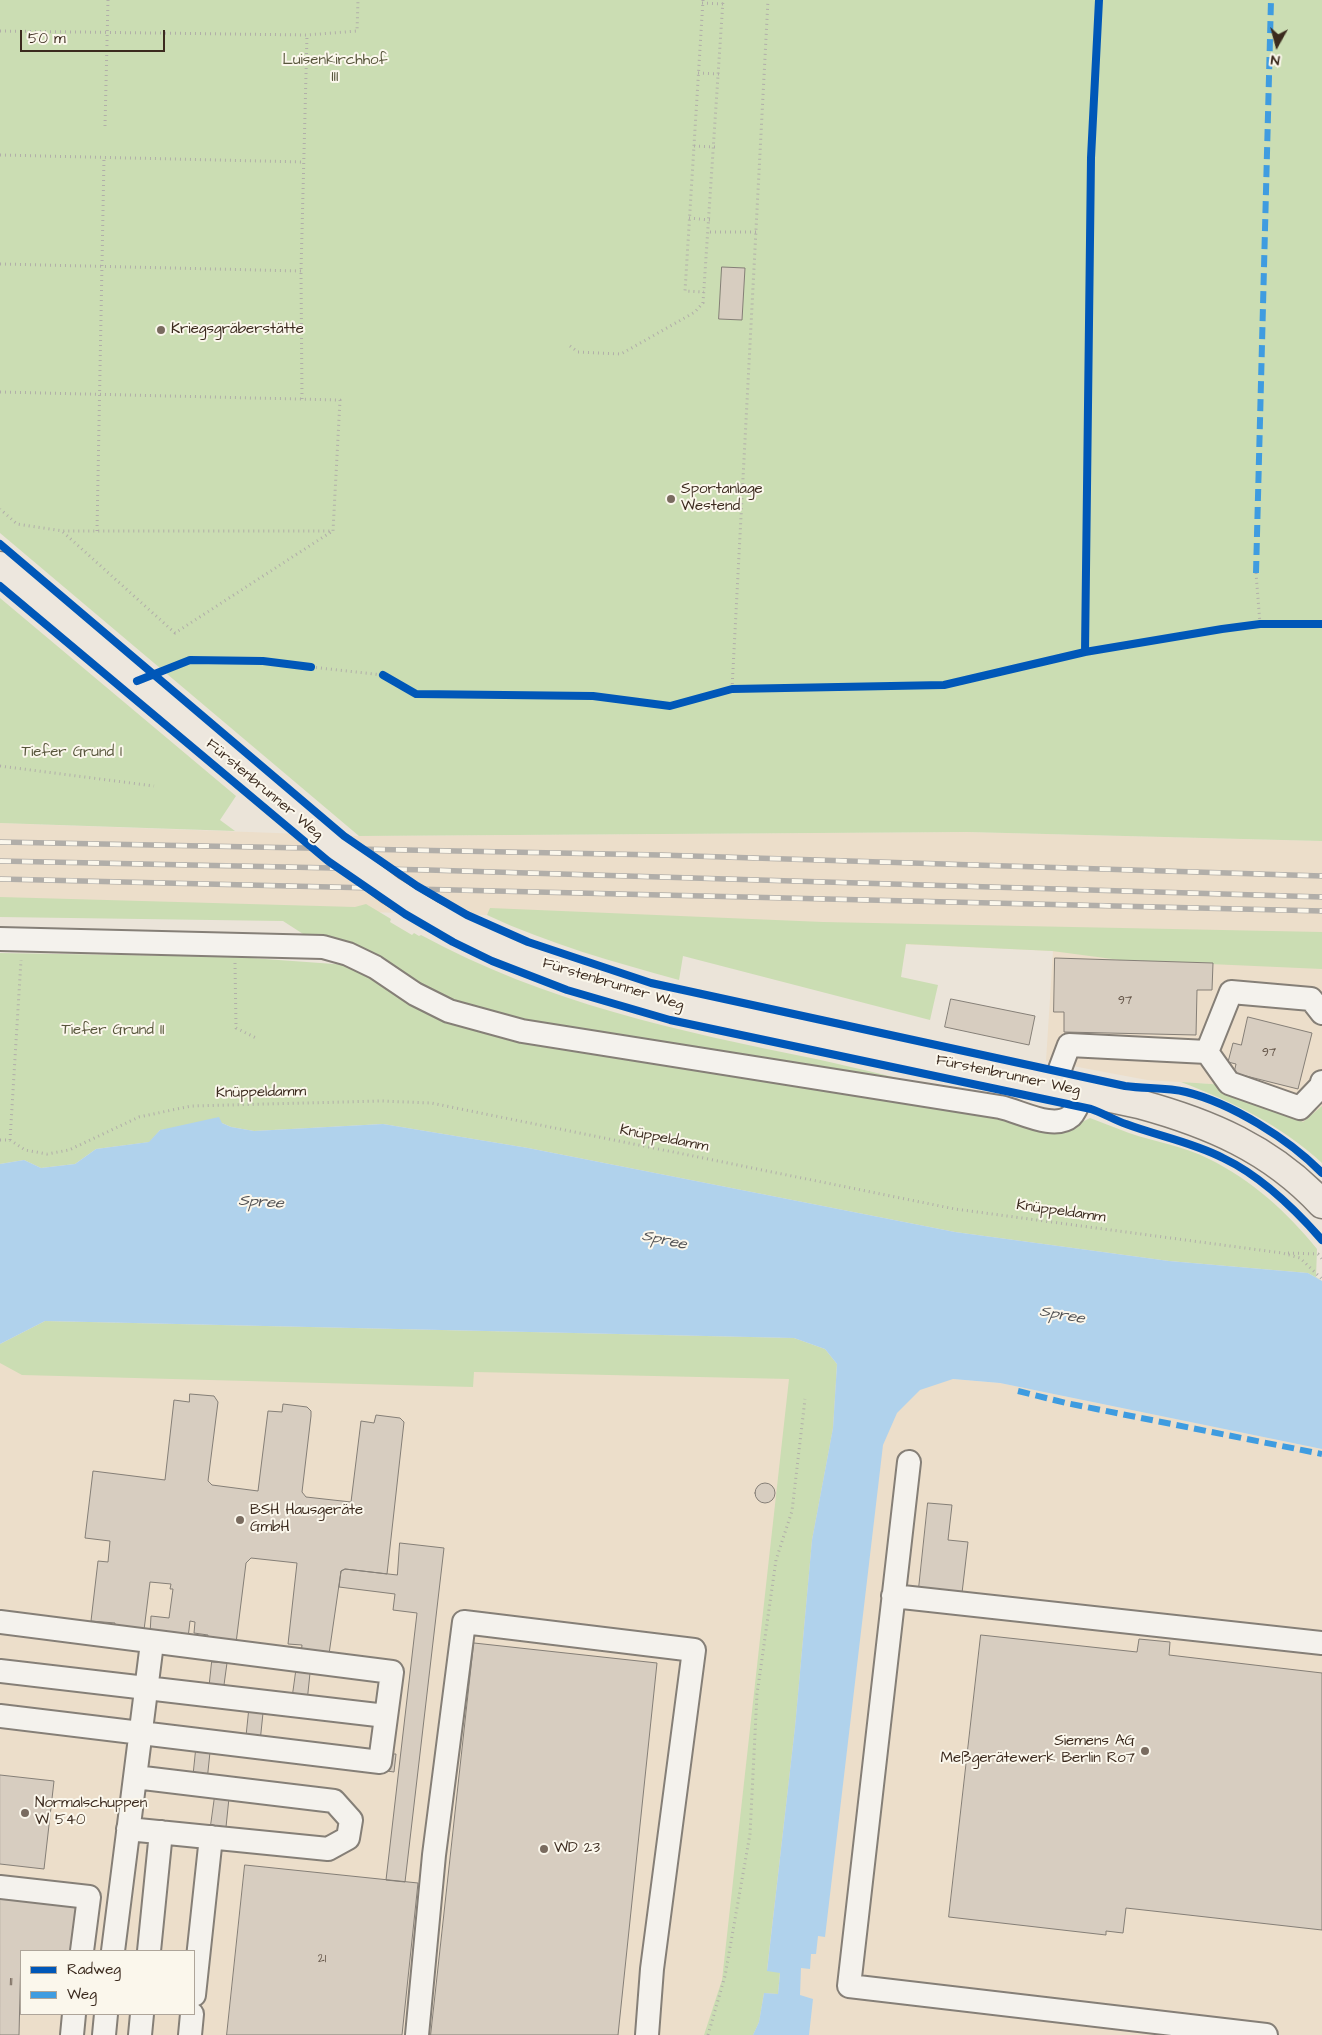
<!DOCTYPE html>
<meta charset="utf-8">
<style>
body{margin:0}
#map{position:relative;width:1322px;height:2035px;overflow:hidden;background:#ebe4d9;font-family:"Architects Daughter",sans-serif}
canvas{display:block}
.legend{position:absolute;left:20px;top:1950px;width:175px;height:65px;box-sizing:border-box;background:#fbf7ec;border:1px solid #aea59a;margin:0;padding:6px 9px;list-style:none;font-size:15px;color:#3b2a1e}
.legend li{display:flex;align-items:center;gap:10px;height:25px}
.legend b{width:25px;border:1px solid #aea59a}
.north{position:absolute;left:1252px;top:20px;width:50px;height:50px;-webkit-text-stroke:4px #fbf7ec;paint-order:stroke;rotate:187deg;font-size:14px;font-weight:700;line-height:20px;text-align:center;color:#3b2a1e}
.north::after{content:'';display:block;margin:auto;width:18px;height:22px;background:#3b2a1e;clip-path:polygon(50% 0,100% 100%,50% 72%,0 100%)}
.scale{position:absolute;left:20px;top:30px;width:145px;height:22px;box-sizing:border-box;border:2px solid #3b2a1e;border-top:0;padding-left:6px;font-size:15px;line-height:18px;white-space:nowrap;color:#3b2a1e;-webkit-text-stroke:4px #fbf7ec;paint-order:stroke}
</style>
<div id="map">
<canvas width="1322" height="2035"></canvas>
<ul class="legend">
<li><b style="height:6px;background:#0057b8"></b>Radweg</li>
<li><b style="height:6px;background:#3f9ce0"></b>Weg</li>
</ul>
<div class="north">N</div>
<div class="scale">50 m</div>
</div>
<script>
const g = document.querySelector('canvas').getContext('2d');
g.lineJoin = 'round';
function fill(path, color) {
  g.fillStyle = color;
  g.fill(path, 'evenodd');
}
function stroke(path, color, width, dash) {
  g.strokeStyle = color;
  g.lineWidth = width;
  g.lineCap = dash ? 'butt' : 'round';
  g.setLineDash(dash || []);
  g.stroke(path);
}
function label(font, color, halo, rows, align = 'center') {
  g.font = font + ' "Architects Daughter",sans-serif';
  g.lineWidth = 4;
  g.setLineDash([]);
  g.textBaseline = 'middle';
  g.strokeStyle = halo;
  g.fillStyle = color;
  for (const [text, x, y, turn = 0] of rows) {
    g.save();
    g.translate(x, y);
    g.rotate((+turn || 0) * Math.PI / 180);
    g.textAlign = isNaN(turn) ? turn : align;
    if (halo) g.strokeText(text, 0, 0);
    g.fillText(text, 0, 0);
    g.restore();
  }
}
const built = new Path2D(`
 M0,823L359,836L967,832L1322,841V1135L1226,1085L1147,1080L1046,1061L1053,951L811,940L487,915L0,903ZM1063,951L1247,964L1120,960Z
 M0,1344L953,1379L1000,1383L1322,1449V2035H0ZM21,1951H194V2014H21Z`);
const green = new Path2D(`
 M0,0H1322V841L967,832L359,836L0,533Z
 M0,598L236,796L220,820L235,831L0,823Z
 M0,897L355,907L366,904L391,919L390,922L412,935L414,933L419,936L421,935C546,1003 678,1031 816,1059C857,1068 904,1080 947,1089L504,1022L314,941L283,921L0,917Z
 M490,908L823,922L1322,932V969L1120,960L1052,951L906,944L901,977L938,985L930,1020L683,956L679,980C614,962 549,944 487,915Z
 M0,953L237,957L348,965L427,1007L1016,1120C1045,1140 1061,1133 1090,1118C1103,1123 1116,1128 1129,1133C1155,1142 1184,1146 1209,1159C1252,1180 1287,1212 1317,1249L1316,1277L1322,1281L1308,1273L1169,1261L955,1232L528,1148L383,1124L254,1131L231,1127L222,1123L160,1130L150,1142L96,1149L75,1164L41,1168L24,1160L0,1164Z
 M1181,1082L1226,1085L1267,1102L1303,1122L1322,1106V1163C1281,1125 1233,1102 1181,1082Z
 M45,1321L794,1338L825,1349L837,1364L833,1428L812,1540L795,1727L767,1970L780,1972L778,1994L764,1993L759,2022L753,2035H704L722,1980L789,1379L474,1372L473,1387L22,1375L0,1363V1344Z`);
const water = new Path2D(`
 M219,1117L222,1123L231,1127L254,1131L383,1124L528,1148L955,1232L1169,1261L1308,1273L1322,1281V1449L1000,1383L953,1379L920,1390L897,1413L883,1445L825,1937L818,1936L816,1954H811L810,1969L801,1968L800,1995L813,1999L809,2035H753L759,2022L764,1993L778,1994L780,1973L767,1971L795,1727L812,1540L833,1428L837,1364L825,1349L794,1338L45,1321L0,1344V1164L24,1160L41,1168L75,1164L96,1149L149,1142L160,1130Z`);
const building = new Path2D(`
 M722,267L745,268L742,320L719,319Z
 M1055,958L1213,963L1212,990H1197L1196,1035L1064,1032V1012H1054Z
 M951,999L1035,1016L1029,1045L945,1027Z
 M1248,1017L1312,1033L1298,1089L1234,1073L1236,1064L1228,1062L1233,1043L1241,1045Z
 M190,1394L214,1396L218,1402L208,1481L212,1485L258,1491L268,1411L282,1412L283,1404L307,1407L311,1411V1416L302,1492L306,1497L351,1502L361,1421L374,1423L376,1415L400,1418L404,1422L387,1574L345,1569L341,1571L329,1654H301L302,1645L288,1644L297,1563L251,1558L246,1563L236,1643H207L208,1635L194,1633L195,1622L190,1621L188,1638L150,1634L151,1616L169,1618L173,1589H170L171,1584L150,1582L144,1630L114,1632L115,1623L91,1621L98,1561L108,1562L110,1541L85,1538L93,1471L165,1480L174,1400L189,1402Z
 M755 1493a10 10 0 1 1 20 0a10 10 0 1 1-20 0Z
 M928,1503L952,1505L948,1540L968,1542L962,1593L919,1588Z
 M400,1543L444,1548L405,1882L386,1880L417,1613L393,1610L395,1594L339,1587L341,1571L345,1569L397,1575Z
 M981,1635L1137,1652L1139,1639L1170,1642L1169,1655L1322,1673V1930L1126,1908L1123,1933L1106,1931V1935L949,1917Z
 M474,1643L657,1663L618,2035H431Z
 M212,1662L227,1663L223,1692L209,1690Z
 M296,1672L310,1673L307,1702L292,1701Z
 M249,1711L263,1713L260,1742L246,1740Z
 M196,1750L210,1752L207,1781L193,1779Z
 M389,1754H396L394,1772L387,1771Z
 M0,1775L54,1781L44,1869L0,1864Z
 M215,1796L229,1798L226,1827L211,1825Z
 M245,1865L418,1883L402,2035H227Z
 M0,1897L77,1906L72,1951H21L19,2035H0Z`);
const path = new Path2D(`
 M703,0L685,291L704,292
 M702,3L723,4
 M0,31L307,35L357,31L358,0
 M698,73L719,74
 M105,126L108,0
 M694,146L715,147
 M0,155L304,162
 M689,218L710,220
 M710,232H757
 M0,264L301,271
 M570,346L578,352L621,354L695,312L703,303L723,0
 M0,392L340,400L333,531H63L17,524L0,509
 M302,399L301,271L307,35
 M97,531L104,157
 M63,532L175,633L331,532
 M1256,573L1260,624
 M311,667L383,675
 M732,689L768,0
 M0,766L154,786
 M235,963L236,1028L256,1038
 M0,1140H10L25,1150L47,1154L69,1150L139,1117L191,1106L381,1101L431,1103L955,1209L1282,1253L1300,1258L1322,1279
 M10,1140L21,960
 M1288,1253L1318,1254L1322,1259
 M708,2035L725,1976L750,1834L757,1694L776,1560L792,1511L805,1399`);
const minor = new Path2D(`
 M0,939L323,947L348,954L375,967L415,994L449,1011L522,1031L1000,1107C1020,1111 1054,1131 1071,1116C1077,1110 1080,1099 1083,1091
 M1207,1052L1231,992L1311,999L1322,1013
 M1207,1052L1229,1083L1300,1108L1321,1086L1322,1082
 M1054,1085L1069,1045L1207,1052
 M909,1462L849,1986L1266,2035
 M893,1596L1322,1643
 M0,1622L392,1672L380,1762L0,1716
 M0,1671L386,1716
 M128,1829L328,1849L348,1838L351,1820L334,1801L135,1777
 M0,1887L89,1897L82,1951
 M113,1951L152,1643
 M149,1951L161,1832
 M194,1995L211,1837
 M72,2035L74,2014
 M104,2035L106,2014
 M140,2035L142,2014
 M190,2035L192,2014
 M417,2035L434,1855L464,1622L694,1650L652,1969L647,2035`);
const major = new Path2D(`
 M0,566L317,835
 M431,915C510,953 580,979 664,1002L1139,1104C1209,1123 1271,1149 1322,1204`);
const rail = new Path2D(`
 M0,842L660,855L1322,876
 M0,861L428,870L1322,897
 M0,879L1322,911`);
const majorBridge = new Path2D(`
 M317,835L390,890L431,915`);
const quiet = new Path2D(`
 M1256,573L1271,0
 M1018,1391L1066,1403L1322,1454`);
const cycleway = new Path2D(`
 M0,544L344,836L417,886L467,915L528,942L651,983L1125,1086C1145,1089 1166,1087 1186,1092C1231,1103 1289,1139 1322,1173
 M0,586L328,861L405,914L453,942L492,961L567,990L670,1020L1091,1109C1103,1113 1114,1120 1126,1124C1158,1136 1192,1142 1223,1158C1261,1176 1294,1208 1322,1240
 M1085,652L1091,158L1099,0
 M383,675L416,694L593,696L670,706L732,689L944,685L1085,652L1222,629L1260,624H1322
 M137,681L190,660L263,661L311,667`);
const markers = [
 [161,330,5,"#796b5f"],
 [671,499,5,"#796b5f"],
 [240,1520,5,"#796b5f"],
 [1145,1751,5,"#796b5f"],
 [25,1813,5,"#796b5f"],
 [544,1849,5,"#796b5f"]
];
const numberNames = [
 ["97",1125,1001],
 ["97",1269,1053],
 ["21",322,1959],
 ["11",11,1982]
];
const parkNames = [
 ["Luisenkirchhof",335,61],
 ["III",335,78],
 ["Tiefer Grund I",72,753],
 ["Tiefer Grund II",113,1031]
];
const poiNames = [
 ["Kriegsgräberstätte",171,330],
 ["Sportanlage",681,490],
 ["Westend",681,507],
 ["BSH Hausgeräte",250,1511],
 ["GmbH",250,1528],
 ["Siemens AG",1135,1742,"right"],
 ["Meßgerätewerk Berlin Ro7",1135,1759,"right"],
 ["Normalschuppen",35,1804],
 ["W 540",35,1821],
 ["WD 23",554,1849]
];
const streetNames = [
 ["Fürstenbrunner Weg",264,790,40],
 ["Fürstenbrunner Weg",613,985,17],
 ["Fürstenbrunner Weg",1008,1076,12],
 ["Knüppeldamm",261,1093,-1],
 ["Knüppeldamm",664,1139,11],
 ["Knüppeldamm",1061,1212,8]
];
const waterNames = [
 ["Spree",261,1203,4],
 ["Spree",664,1241,12],
 ["Spree",1062,1316,10]
];
fill(built, '#ecdeca');
fill(green, '#cbddb3');
fill(water, '#b0d2ec');
fill(building, '#d7cdc0');
stroke(building, '#857f77', 1);
stroke(minor, '#857f77', 26);
stroke(major, '#857f77', 31);
stroke(path, '#b1aea9', 3, [1, 4]);
stroke(minor, '#f4f2ed', 22);
stroke(major, '#ede7de', 28);
stroke(rail, '#b1aea9', 5.5);
stroke(rail, '#fbf7ec', 4, [11]);
stroke(majorBridge, '#857f77', 31, []);
stroke(majorBridge, '#ede7de', 28);
stroke(quiet, '#3f9ce0', 6, [12, 6]);
stroke(cycleway, '#0057b8', 8);
for (const [x, y, r, color] of markers) {
  const dot = new Path2D();
  dot.arc(x, y, r, 0, 2 * Math.PI);
  g.fillStyle = color;
  g.fill(dot);
  stroke(dot, '#fbf7ec', 2);
}
label('12px', '#625346', null, numberNames);
label('15px', '#58563c', '#fbf7ec', parkNames);
label('15px', '#3b2a1e', '#fbf7ec', poiNames, 'left');
label('15px', '#3b2a1e', '#fbf7ec', streetNames);
label('italic 16px', '#525254', '#fbf7ec', waterNames);
</script>
